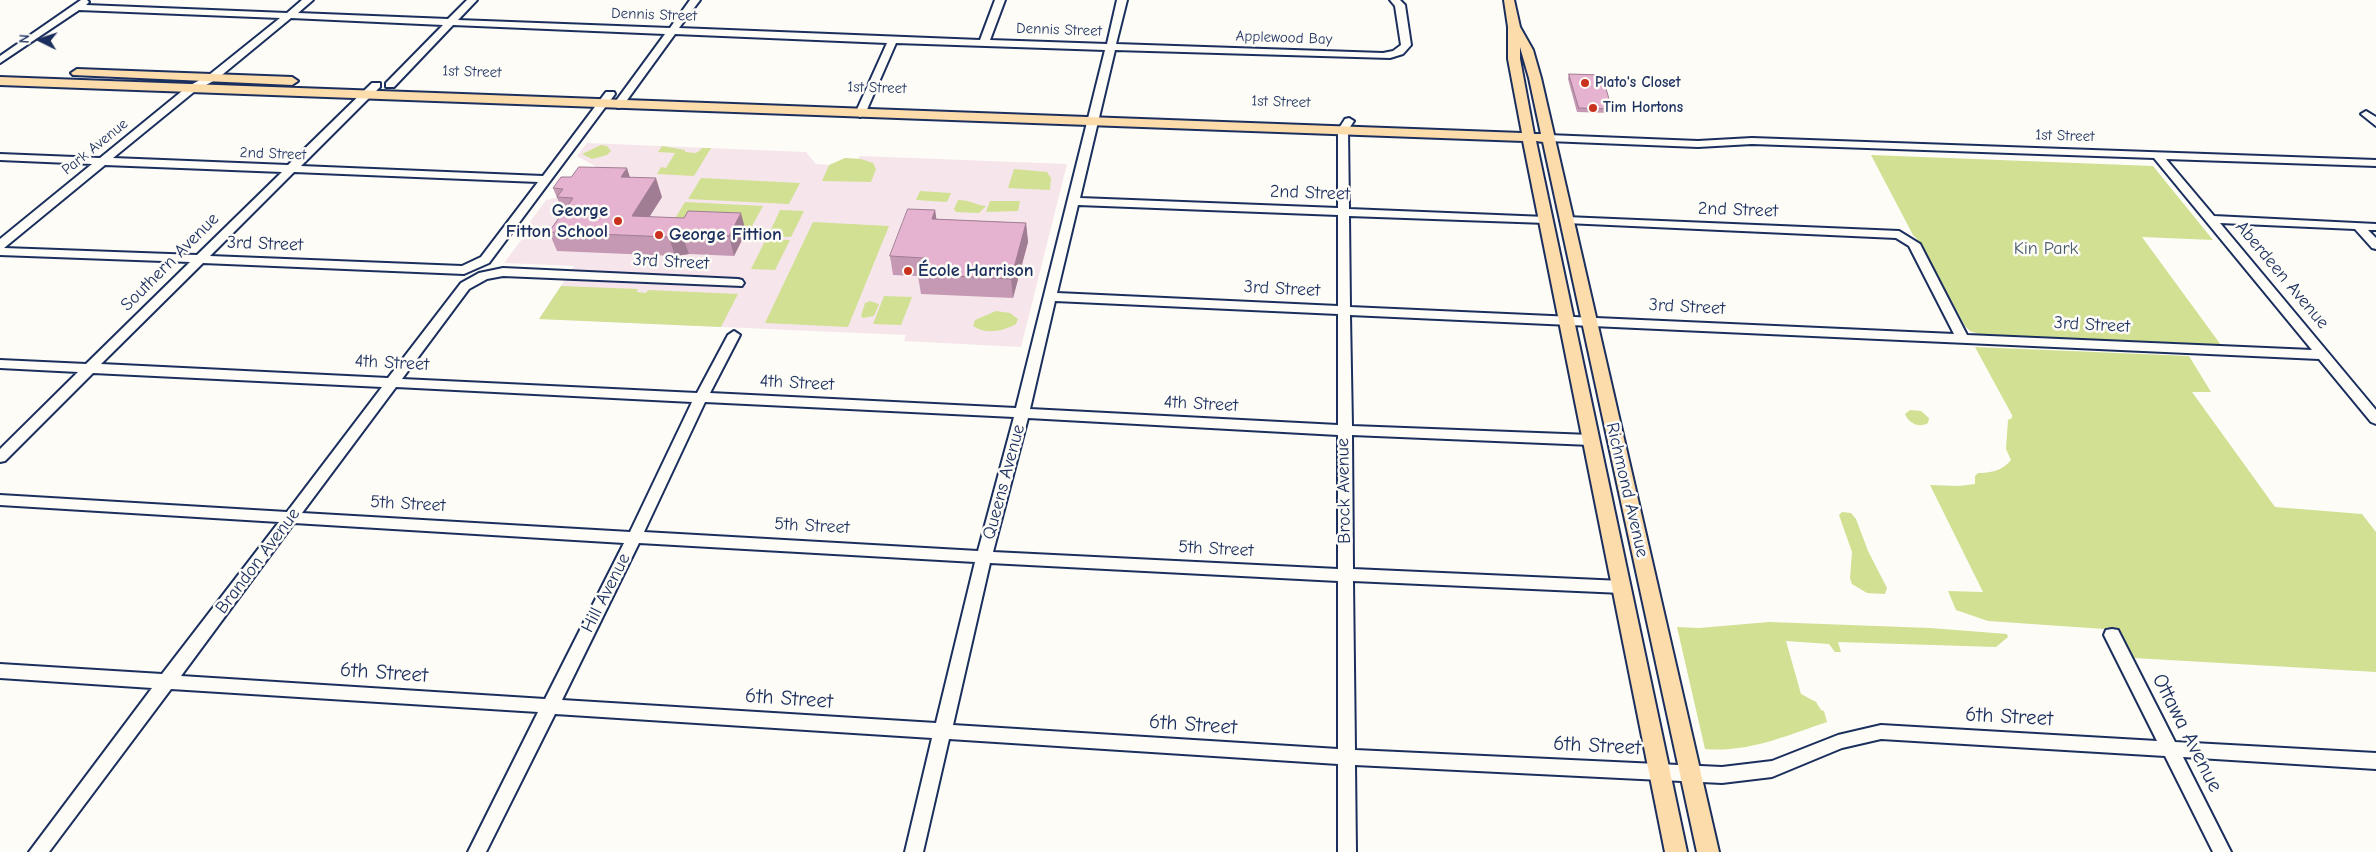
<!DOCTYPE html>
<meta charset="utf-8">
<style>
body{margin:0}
#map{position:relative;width:2376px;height:852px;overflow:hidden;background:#fdfcf7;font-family:"Comic Neue",sans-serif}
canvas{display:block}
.north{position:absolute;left:15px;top:15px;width:50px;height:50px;-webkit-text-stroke:4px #fdfcf7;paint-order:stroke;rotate:274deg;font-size:14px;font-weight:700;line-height:20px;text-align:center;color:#1b2f5e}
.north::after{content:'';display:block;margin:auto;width:18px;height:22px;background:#1b2f5e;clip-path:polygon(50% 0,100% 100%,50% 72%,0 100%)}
</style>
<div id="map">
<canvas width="2376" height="852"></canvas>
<div class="north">N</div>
</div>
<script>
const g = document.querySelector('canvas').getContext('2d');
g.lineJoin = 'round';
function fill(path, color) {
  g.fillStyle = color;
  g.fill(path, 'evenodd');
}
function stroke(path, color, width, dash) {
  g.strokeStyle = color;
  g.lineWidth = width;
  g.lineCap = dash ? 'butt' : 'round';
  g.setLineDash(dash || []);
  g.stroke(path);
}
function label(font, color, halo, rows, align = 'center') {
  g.font = font + ' "Comic Neue",sans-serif';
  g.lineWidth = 5;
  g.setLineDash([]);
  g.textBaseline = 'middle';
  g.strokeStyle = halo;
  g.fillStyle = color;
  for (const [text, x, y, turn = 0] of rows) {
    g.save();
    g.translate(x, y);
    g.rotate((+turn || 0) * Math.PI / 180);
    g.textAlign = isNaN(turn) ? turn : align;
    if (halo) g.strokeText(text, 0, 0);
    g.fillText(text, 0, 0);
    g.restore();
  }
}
const built = new Path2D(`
 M587,143L806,152L816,164L829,165L826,172L845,158L858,159L860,156L1067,164L1021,347L904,341L906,335L539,319L574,266L504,263L531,227L530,222L546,200L573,194L595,169V166L577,156Z`);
const green = new Path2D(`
 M601,145L607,146L611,151L607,155L592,159L582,154Z
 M662,146L685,150V152L696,153L702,149L699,148H711L694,176L657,174L661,167L666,168L675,153L658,152Z
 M1871,155L2153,166L2213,240L2142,237L2221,345L1979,334L1970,331L1965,326L1919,241L1913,235Z
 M845,158L861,159L873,163L876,169L871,182L822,181L829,165Z
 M1014,169L1047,172L1051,178L1050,190L1008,188Z
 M701,178L800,183L789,204L688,199Z
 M920,191L950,193H951L947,202L916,200Z
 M958,200C971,200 975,205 986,206L979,213L956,212L954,209Z
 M990,201H1020L1018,211L986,212Z
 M685,202L763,206L751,228L671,225Z
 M780,210L804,211L791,237L768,236Z
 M813,222L889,226L848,327L765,323Z
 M766,239L790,240L775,270L751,269Z
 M561,286L638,289L637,292L646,293L648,290L738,294L721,327L539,319Z
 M884,296L912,297L901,325L873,324Z
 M870,301L879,304L874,316L863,318L861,316L865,303Z
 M996,311L1010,313L1018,319L1016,324C1004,331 985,335 973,326L975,320Z
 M1975,347L2189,356L2211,392H2192L2275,507L2362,514L2376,532V672L2134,658L2119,630L1988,621L1956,610L1948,591L1983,592L1930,485L1959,486L1975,484V476L1978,473C1990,473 2002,471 2011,460L2006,449L2008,420L2012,418V415Z
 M1910,410L1921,411L1929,418L1928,423C1920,428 1909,424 1905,414Z
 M1842,512L1851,513L1856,519L1868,551L1887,588L1885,594L1867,593L1852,584L1850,578L1852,552L1839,515Z
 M1769,622L1930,628L2007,634L2008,637L1996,647L1838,642L1841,652H1835L1829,644L1786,641L1801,694L1816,702L1821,710L1824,711L1827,722C1788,735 1748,753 1705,749L1677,627L1699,628Z`);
const minor = new Path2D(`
 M81,0H87L89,2L86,5L287,13L302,0H313L298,13L448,19L467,0H477L458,20L670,28L690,0H700L679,28L980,40L995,0H1005L990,40L1107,44L1117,0H1127L1116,44L1383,53L1393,51L1401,45L1395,6L1390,0H1400L1405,5L1411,45L1403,54L1390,58L1115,50L1080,198L1338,208V130L1345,119L1349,118L1354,121L1348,130L1349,209L1546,217L1552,220L1546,223L1349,216L1350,307L1954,334L1909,246L1896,238L1566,223L1560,220L1566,217L1899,231L1920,244L1967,335L2312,350L2154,158L1752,144L1698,147L1548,141L1543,138L1548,135L1698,141L1752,138L2376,160V166L2166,159L2214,216L2376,224V230H2368L2376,238V249L2372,248L2355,229L2220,223L2376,410V424L2371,422L2319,359L1350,315L1352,426L1591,435L1598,440L1591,445L1352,435L1353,569L1622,581L1627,583L1630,587L1627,591L1622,593L1353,581L1355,750L1722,767L1772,761L1838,735L1881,725L2157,741L2104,635L2106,630L2112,629L2118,630L2175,742L2376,753V769L2183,757L2231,852H2213L2165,756L1881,739L1842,748L1772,777L1722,783L1355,765L1356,852H1338V764L949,739L923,852H905L932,738L555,714L486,852H468L538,712L171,689L49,852H29L152,688L0,678V664L162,674L279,522L0,505V495L287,512L382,387L93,373L5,461L0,462V449L78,372L0,368V360L86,364L190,262L0,255V239L92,164L0,160V154L100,158L187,87L209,75L280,18L79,10L0,63V56ZM291,18L443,25L386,83V87H394L453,25L665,34L613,105L618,108L622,107L675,34L887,43L855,114L860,117L865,114L896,43L1105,50L1016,408L710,393L740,335L734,331L728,335L697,393L402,379L469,289L487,279L503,276L742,286L744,283L742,280L738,279L503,268L479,273L461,283L388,378L101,364L203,263L464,274L489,263L615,94L614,92H606L543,176L301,166L380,87V83H372L288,165L113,158L195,91L217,79ZM105,165L282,172L197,255L4,248ZM294,172L538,182L481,257L462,266L210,256ZM1078,205L1338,215V306L1057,293ZM1055,301L1338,314V425L1030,409ZM396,387L692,402L630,532L302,513ZM705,402L1014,417L978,551L644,532ZM1028,418L1338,435V569L993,552ZM294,523L624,543L545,699L181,676ZM639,543L975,562L936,723L562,700ZM990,563L1338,581V749L953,725Z
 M2366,111L2376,117V126L2361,114Z`);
const major = new Path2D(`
 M1504,0H1514L1520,27L1533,50L1541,78L1719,852H1697L1543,142L1536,141L1687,852H1665L1523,141L0,85V77L1522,133L1508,59V27ZM1520,47L1529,78L1541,134H1534L1520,59Z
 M77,69L292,77L298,81L292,85L73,75L71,73Z`);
const wall = new Path2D(`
 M1569,74L1612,109L1611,113L1577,112L1568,79Z
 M630,177L662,197L649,217L746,232L734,256L689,254L675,256L557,251L549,232L563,212L553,188Z
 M935,210L936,219L1026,223L1028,242L1013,298L921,294L918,276L893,275L890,256Z`);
const shadedWall = new Path2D(`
 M627,168L633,187L621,177Z
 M656,178L662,197L638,235L632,216Z
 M935,210L938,229L932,219Z
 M741,213L746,232L734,256L729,236Z
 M1026,223L1028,242L1013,298L1011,279Z
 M682,235L689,254L675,256L669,237Z`);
const building = new Path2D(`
 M1569,74L1602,75L1612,109L1579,108Z
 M579,167L627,168L621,177L656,178L632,216L684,218L688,211L741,213L729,236L682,235L669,237L549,232L573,198L557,197L563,189L553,188L561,177H571Z
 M908,209L935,210L932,219L1026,223L1011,279L918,274L924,258L890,256Z`);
const markers = [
 [1585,83,5,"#c8321e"],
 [1593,108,5,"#c8321e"],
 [618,221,5,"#c8321e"],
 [659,235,5,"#c8321e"],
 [908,271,5,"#c8321e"]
];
const farStreetnames = [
 ["Dennis Street",654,15,2],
 ["Dennis Street",1059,30,2],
 ["Applewood Bay",1284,38,2],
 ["1st Street",472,72,2],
 ["1st Street",877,88,2],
 ["1st Street",1281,102,2],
 ["1st Street",2065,136,2],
 ["Park Avenue",95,147,-39],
 ["2nd Street",273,154,2]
];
const farPoinames = [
 ["Plato's Closet",1595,83],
 ["Tim Hortons",1603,108]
];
const streetNames = [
 ["2nd Street",1310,193,2],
 ["2nd Street",1738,210,2],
 ["3rd Street",265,244,2],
 ["Southern Avenue",170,262,-45],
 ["3rd Street",671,262,3],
 ["Aberdeen Avenue",2282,275,50],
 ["3rd Street",1282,289,3],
 ["3rd Street",1687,307,3],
 ["3rd Street",2092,325,3],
 ["4th Street",392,363,3],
 ["4th Street",797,383,3],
 ["4th Street",1201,404,3],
 ["Queens Avenue",1004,482,-75],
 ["Richmond Avenue",1627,490,77],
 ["Brock Avenue",1344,491,-91],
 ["5th Street",408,504,3],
 ["5th Street",812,526,3],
 ["5th Street",1216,549,3],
 ["Brandon Avenue",258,561,-53],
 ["Hill Avenue",606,593,-63]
];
const poiNames = [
 ["George",608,211,"right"],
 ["Fitton School",608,232,"right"],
 ["George Fittion",669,235],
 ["École Harrison",918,271]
];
const parkNames = [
 ["Kin Park",2046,249]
];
const nearStreetnames = [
 ["6th Street",384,673,4],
 ["6th Street",789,699,4],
 ["6th Street",2009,717,3],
 ["6th Street",1193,725,4],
 ["Ottawa Avenue",2187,733,63],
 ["6th Street",1597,746,3]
];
fill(built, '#f6e6eb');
fill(green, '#d1e093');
stroke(minor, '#1b2f5e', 4);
stroke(major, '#1b2f5e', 4);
fill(minor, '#fdfcf7');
fill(major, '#fddcac');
fill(wall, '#c599b3');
fill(shadedWall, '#a07d92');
fill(building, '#e5b2d0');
stroke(building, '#a07d92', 1);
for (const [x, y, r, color] of markers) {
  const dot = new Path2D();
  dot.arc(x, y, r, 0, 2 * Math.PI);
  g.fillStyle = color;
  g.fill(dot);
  stroke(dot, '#fdfcf7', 2);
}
label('15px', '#1b2f5e', '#fdfcf7', farStreetnames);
label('bold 15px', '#1b2f5e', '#fdfcf7', farPoinames, 'left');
label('18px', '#1b2f5e', '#fdfcf7', streetNames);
label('bold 18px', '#1b2f5e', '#fdfcf7', poiNames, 'left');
label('18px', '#485b6b', '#fdfcf7', parkNames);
label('21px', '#1b2f5e', '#fdfcf7', nearStreetnames);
</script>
